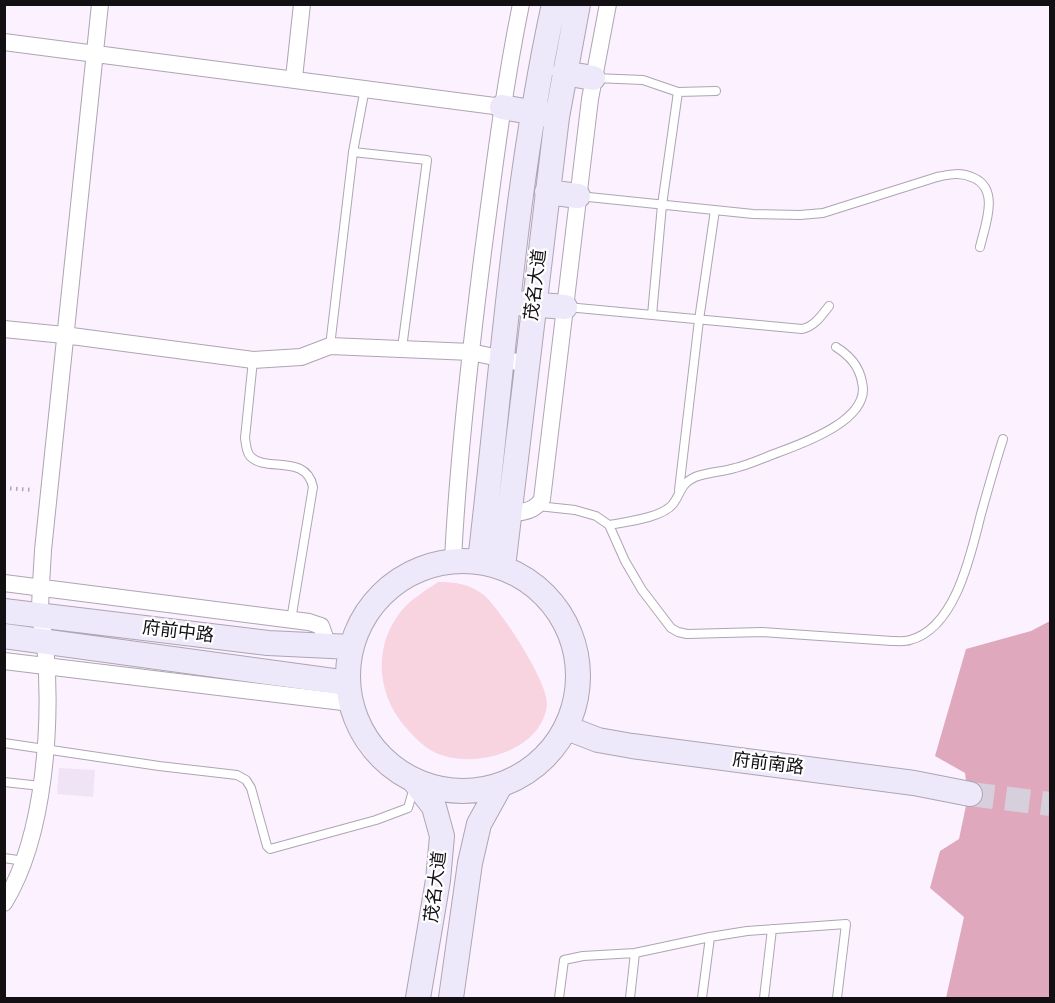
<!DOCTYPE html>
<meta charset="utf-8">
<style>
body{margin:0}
#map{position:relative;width:1055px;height:1003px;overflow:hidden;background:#fbf1ff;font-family:"PT Sans Narrow",sans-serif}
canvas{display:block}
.frame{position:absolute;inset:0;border:6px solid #131014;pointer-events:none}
</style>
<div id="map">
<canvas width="1055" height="1003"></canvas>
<div class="frame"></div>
</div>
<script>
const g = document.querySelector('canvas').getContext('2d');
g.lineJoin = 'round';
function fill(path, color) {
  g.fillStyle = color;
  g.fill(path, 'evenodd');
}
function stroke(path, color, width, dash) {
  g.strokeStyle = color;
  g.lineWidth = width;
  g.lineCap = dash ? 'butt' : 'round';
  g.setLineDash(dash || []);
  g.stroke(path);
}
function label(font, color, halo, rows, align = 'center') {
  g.font = font + ' "PT Sans Narrow","Noto Sans SC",sans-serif';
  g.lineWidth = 4.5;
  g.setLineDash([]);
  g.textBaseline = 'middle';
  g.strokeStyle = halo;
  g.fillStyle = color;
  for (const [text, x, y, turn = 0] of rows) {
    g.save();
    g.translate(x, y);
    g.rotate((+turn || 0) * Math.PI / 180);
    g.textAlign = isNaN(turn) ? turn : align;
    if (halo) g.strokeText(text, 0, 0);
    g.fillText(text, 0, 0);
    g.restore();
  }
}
const built = new Path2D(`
 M59,768L95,770L93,797L57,794Z`);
const green = new Path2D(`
 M438,582C455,582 471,584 485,596C502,612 549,683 547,705C542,749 481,767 445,756C429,752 419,742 408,730C378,698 372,650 399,614C409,600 425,591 438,582Z`);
const forest = new Path2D(`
 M1050,621V998H946L964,917L930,888L940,851L959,839L968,796L965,773L935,756L966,649L1031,631Z`);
const secondaryTunnel = new Path2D(`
 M970,794L1050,804`);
const path = new Path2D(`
 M4,488L34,490`);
const service = new Path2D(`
 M594,78L643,80L678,92L716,91
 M353,152L427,160L402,348
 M579,196L753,214L800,215L823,213L937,177C951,174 961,172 974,178C1000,190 985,225 980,247
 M567,307L802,329C814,327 822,315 829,306
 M652,315L662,205L678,92
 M330,346L353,152L365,88
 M253,360L245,438C246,444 246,451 250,456C265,473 306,453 313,487L291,620
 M679,490L699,320L715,210
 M538,506L575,510L596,516L609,525L625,561L642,590L671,628L678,632L687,634L762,632L892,641C897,641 904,642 910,640C956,628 971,553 981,514C988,489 995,464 1003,439
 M609,525C625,522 662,518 673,504C682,492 679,485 695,477C708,472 722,472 735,468C748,465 761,459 774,454C801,444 872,420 862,382C859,366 850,356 836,347
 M4,743L159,766L237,775L246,780L251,788L267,846L270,849L376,820L408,808L414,787
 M4,782L41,786
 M4,858L24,861
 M710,937L747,931L846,924L837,998
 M559,998L564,960L583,956L635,953L710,937L702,998
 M630,998L635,953
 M764,998L772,929`);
const minor = new Path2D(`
 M4,42L502,107
 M294,78L302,4
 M4,329L64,335L253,360L301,357L330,346L471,352L526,364
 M508,514C521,512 535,512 542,499L590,99L608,4
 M453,560C458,457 470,354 483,252C494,169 504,87 521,4
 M4,583L309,622L321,626L328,646
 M4,661L351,703
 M4,903C46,835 52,720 45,642C44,633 41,624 40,615C40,593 42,571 43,550L100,4`);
const secondary = new Path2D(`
 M564,73L593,78
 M502,107L547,115
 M547,192L578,196
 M517,303L565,307
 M348 676a115 115 0 1 1 230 0a115 115 0 1 1-230 0Z
 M480,561C502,376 514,186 554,4
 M503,567L557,117L578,4
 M4,611L268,643L351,647
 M4,636L348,683
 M567,728L598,740L632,746L914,783L970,794
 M415,782L434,807L442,836L438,880L418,998
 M451,998L470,863L479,824L500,786`);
const streetNames = [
 ["茂名大道",536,285,-83],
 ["府前中路",178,632,7],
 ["府前南路",768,764,7],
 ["茂名大道",436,887,-83]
];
fill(built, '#f0e3f6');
fill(green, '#f8d3e0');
fill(forest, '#dfa8bc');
stroke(secondaryTunnel, '#d8cfdc', 24, [24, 12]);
stroke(service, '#aea5b1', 10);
stroke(minor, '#aea5b1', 18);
stroke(secondary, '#aea5b1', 26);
stroke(path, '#ada5b0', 4, [1.5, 4.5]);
stroke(service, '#fff', 8);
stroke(minor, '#fff', 16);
stroke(secondary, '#eee8fb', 24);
label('18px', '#131014', '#fff', streetNames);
</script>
